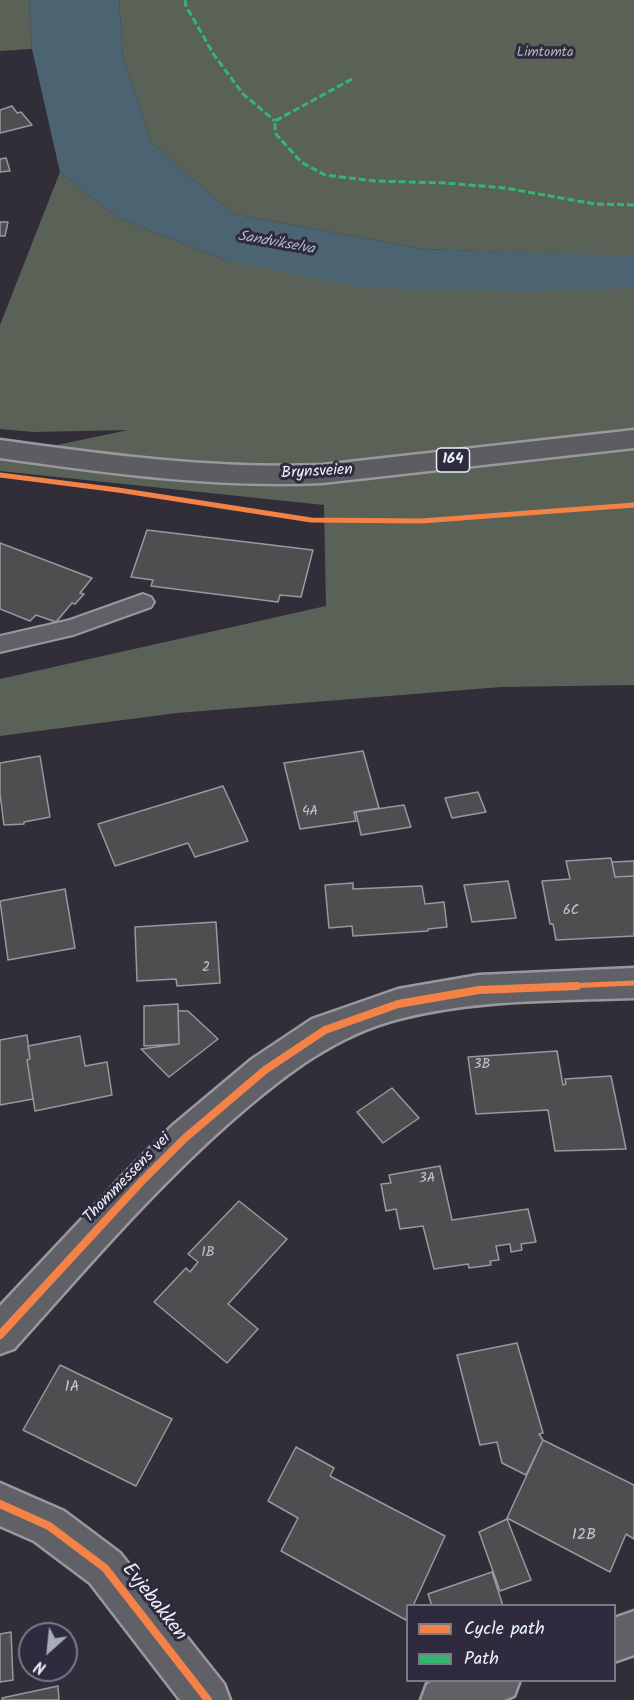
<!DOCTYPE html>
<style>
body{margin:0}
#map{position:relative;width:634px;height:1700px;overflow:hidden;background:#312e39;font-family:Kalam,sans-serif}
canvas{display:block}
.legend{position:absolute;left:406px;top:1604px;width:210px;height:78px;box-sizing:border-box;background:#2f2a3d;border:2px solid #797a88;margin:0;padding:8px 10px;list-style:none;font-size:18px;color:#e8f1f8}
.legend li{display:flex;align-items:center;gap:12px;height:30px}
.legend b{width:30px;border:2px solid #797a88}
.north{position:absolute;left:18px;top:1622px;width:60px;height:60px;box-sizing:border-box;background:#2f2a3d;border:2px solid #797a88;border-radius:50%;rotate:207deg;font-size:16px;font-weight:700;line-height:24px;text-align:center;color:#e8f1f8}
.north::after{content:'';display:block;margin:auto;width:21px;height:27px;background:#a8adb5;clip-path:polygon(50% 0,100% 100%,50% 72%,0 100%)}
</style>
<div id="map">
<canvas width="634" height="1700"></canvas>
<ul class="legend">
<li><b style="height:8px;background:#f48246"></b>Cycle path</li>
<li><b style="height:8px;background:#33b770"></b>Path</li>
</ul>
<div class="north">N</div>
</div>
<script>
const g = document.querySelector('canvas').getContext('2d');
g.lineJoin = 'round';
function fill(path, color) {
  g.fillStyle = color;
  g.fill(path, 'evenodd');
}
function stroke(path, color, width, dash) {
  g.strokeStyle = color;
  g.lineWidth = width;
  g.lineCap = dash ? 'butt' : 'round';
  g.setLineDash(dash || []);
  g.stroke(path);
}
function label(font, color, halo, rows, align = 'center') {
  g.font = font + ' Kalam,sans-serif';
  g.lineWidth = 6;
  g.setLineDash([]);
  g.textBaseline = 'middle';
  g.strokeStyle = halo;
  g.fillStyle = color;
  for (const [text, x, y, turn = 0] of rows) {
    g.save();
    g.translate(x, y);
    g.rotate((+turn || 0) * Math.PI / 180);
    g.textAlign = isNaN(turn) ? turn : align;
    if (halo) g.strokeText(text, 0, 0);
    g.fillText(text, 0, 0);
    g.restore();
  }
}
const green = new Path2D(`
 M0,0H29L32,49L0,51Z
 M119,0H634V685L501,687L177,713L0,736V679L326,606L324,505L0,471V457L128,430L34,432L0,429V325L60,172L118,218L228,261L614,256L423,249L233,214L151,142L123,56Z`);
const water = new Path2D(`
 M29,0H119L123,56L151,142L233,214L423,249L634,256V288L532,291L363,288L228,261L118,218L60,172L32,49Z`);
const building = new Path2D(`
 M12,106L17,113L21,112L32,125L0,133V110Z
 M6,158L10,171L0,172V159Z
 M0,222H8L5,236H0Z
 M147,530L313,550L301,597L280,595L278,602L151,586L153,580L131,577Z
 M0,543L92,578L80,593L84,594L75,604L72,603L56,622L36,615L30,621L0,609Z
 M363,751L379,808L354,812L356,821L300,829L284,763Z
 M40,756L50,817L24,822V824L4,825L0,794V763Z
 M223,786L248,841L195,857L188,843L115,866L98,824Z
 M478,792L486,812L452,818L445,798Z
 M404,805L411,827L361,835L356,812Z
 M611,858L615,877L634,876V936L556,940L553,924H550L542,881L570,879L566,861Z
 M634,861V876L615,877L612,862Z
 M508,881L516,918L472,922L464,885Z
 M353,883V889L422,886L425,904L444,902L447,927L428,929V931L353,936L352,926L329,928L325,885Z
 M65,889L75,948L8,960L0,901Z
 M216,922L220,983L177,986L176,979L137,981L135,927Z
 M178,1004L179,1044L144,1046V1006Z
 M178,1011H188L218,1039L169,1077L141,1049L179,1044Z
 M27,1035L30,1059L27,1060L33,1099L0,1105V1040Z
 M80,1036L85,1066L107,1062L112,1095L35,1111L27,1060L30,1059L28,1046Z
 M557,1051L563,1085L566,1084L565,1079L611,1076L626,1149L555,1151L548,1110L476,1114L468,1057Z
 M392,1088L419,1118L383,1143L357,1112Z
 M440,1166L452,1220L528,1209L536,1242L521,1244L522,1250L511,1252L510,1244L496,1246L499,1260L490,1261L491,1265L469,1268L468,1264L434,1269L423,1226L400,1229L396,1209L386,1211L381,1184L391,1183L389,1175Z
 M239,1201L287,1239L228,1304L258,1329L227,1363L154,1302L186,1268L190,1272L198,1262L188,1254Z
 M517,1343L543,1433L539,1434L543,1440L526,1475L502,1463L497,1442L480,1445L457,1355Z
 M60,1365L172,1419L136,1486L23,1430Z
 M543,1440L634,1485V1539L626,1534L610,1572L507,1518Z
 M296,1447L334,1468L330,1476L445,1536L413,1606H408L406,1620L281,1551L298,1518L268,1501Z
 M507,1519L531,1580L500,1591L479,1532Z
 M492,1572L503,1606H432L428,1594Z
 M11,1632L13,1680L0,1682V1634Z
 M58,1686L59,1700H2V1698Z`);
const service = new Path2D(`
 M143,594L151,597L154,602L151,607L73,635L0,652V636L70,620Z`);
const minor = new Path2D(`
 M634,968V998C556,1001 475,999 399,1019C336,1035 286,1074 237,1116C156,1186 86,1269 14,1349L0,1354V1306L128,1170L172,1126L252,1059L312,1019L398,989L479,975Z
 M0,1483L64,1511L120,1553L224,1684L230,1700H180L90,1583L34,1541L0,1526Z
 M634,1611V1655L614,1662V1618Z
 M436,1680H520L514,1696L504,1700H421L427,1684Z`);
const primary = new Path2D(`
 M634,430V448L322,483C213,488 107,473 0,458V440C107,455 213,469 322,465Z`);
const quiet = new Path2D(`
 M185,0L186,6L214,55L243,94L275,121
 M352,79L275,121V133L301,162L325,175L375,181L446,183L505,188L595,204L634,205`);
const cyclewayFar1 = new Path2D(`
 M0,475L118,490L311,520L421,521L634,505
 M543,987L634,983`);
const cycleway = new Path2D(`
 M0,1335L141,1182L185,1138L265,1070L325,1030L398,1004L479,990L577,986
 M0,1504L49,1526L105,1568L208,1700`);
const farParknames = [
 ["Limtomta",545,54]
];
const numberNames = [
 ["4A",310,813],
 ["6C",571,912],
 ["2",206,969],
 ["3B",482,1066],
 ["3A",427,1180],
 ["1B",208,1254]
];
const farWaternames = [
 ["Sandvikselva",276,244,10]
];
const shields = [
 [453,460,33]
];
const shieldNames = [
 ["164",453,460]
];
const streetNames = [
 ["Brynsveien",317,473,-3],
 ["Thommessens vei",128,1179,-46]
];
const nearNumbernames = [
 ["1A",72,1388],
 ["12B",584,1536]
];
const nearStreetnames = [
 ["Evjebakken",153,1603,52]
];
fill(green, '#5a6157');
fill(water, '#4c6471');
fill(building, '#504d51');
stroke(building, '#98999f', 1.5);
stroke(service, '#98999f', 4);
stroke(minor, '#98999f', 5);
stroke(primary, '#98999f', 5);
fill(service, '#606067');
fill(minor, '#606067');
fill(primary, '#5d5c61');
stroke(quiet, '#33b770', 3, [7, 3]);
stroke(cyclewayFar1, '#f48246', 5);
stroke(cycleway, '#f48246', 8);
label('14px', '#abb4b2', '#2f2a3d', farParknames);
label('14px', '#c2c8ce', null, numberNames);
label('italic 15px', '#abbbc4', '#2f2a3d', farWaternames);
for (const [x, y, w] of shields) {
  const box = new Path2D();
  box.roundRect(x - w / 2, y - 12, w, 24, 4.5);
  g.fillStyle = '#2f2a3d';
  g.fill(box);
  stroke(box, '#e8f1f8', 1.5);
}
label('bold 15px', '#e8f1f8', null, shieldNames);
label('16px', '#e8f1f8', '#2f2a3d', streetNames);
label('16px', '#c2c8ce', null, nearNumbernames);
label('20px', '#e8f1f8', '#2f2a3d', nearStreetnames);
</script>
